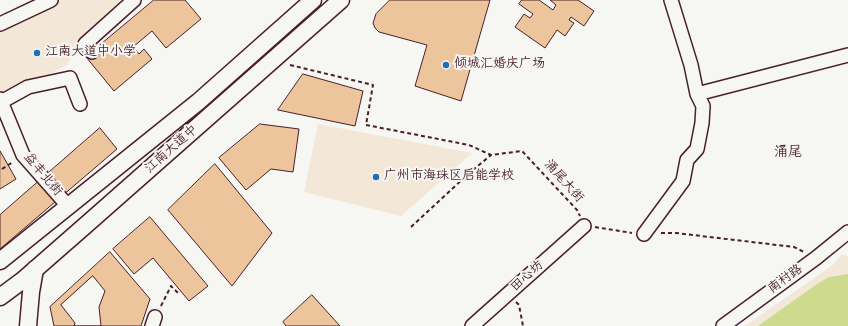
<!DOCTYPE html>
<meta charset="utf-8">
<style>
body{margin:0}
canvas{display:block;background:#f6f6f2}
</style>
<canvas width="848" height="326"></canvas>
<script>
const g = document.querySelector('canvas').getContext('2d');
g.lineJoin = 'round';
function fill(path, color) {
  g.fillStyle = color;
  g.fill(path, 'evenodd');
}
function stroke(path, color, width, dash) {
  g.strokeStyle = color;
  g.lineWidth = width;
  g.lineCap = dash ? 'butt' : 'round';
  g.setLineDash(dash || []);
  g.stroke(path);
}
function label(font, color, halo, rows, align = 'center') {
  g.font = font + ' "Indie Flower","LXGW WenKai TC",sans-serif';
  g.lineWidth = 4;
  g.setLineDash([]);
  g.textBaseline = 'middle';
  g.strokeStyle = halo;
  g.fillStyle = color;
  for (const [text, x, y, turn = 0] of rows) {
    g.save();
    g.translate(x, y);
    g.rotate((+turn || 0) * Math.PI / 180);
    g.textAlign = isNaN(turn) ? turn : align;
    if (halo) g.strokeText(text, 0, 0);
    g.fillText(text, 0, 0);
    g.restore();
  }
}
const built = new Path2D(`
 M54,0H131L81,40L67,65L2,98L0,92V26Z
 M318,124L472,153L401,216L304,192Z
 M842,254L848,257V326H745L833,265Z`);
const green = new Path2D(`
 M848,274V326H758L817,284L829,277Z`);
const building = new Path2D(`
 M154,0H185L201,19L166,48L152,31L133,47L139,54L144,49L152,59L114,91L86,57Z
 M390,0H490L461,101L415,86L427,45L379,32L375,28L373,23L376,14Z
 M522,0H539L553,10L556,5L550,0H578L594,11L584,26L571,17L569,20L574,23L565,36L557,30L545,48L515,27L524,14L530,18L533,14L519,4Z
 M303,74L363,91L355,126L278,110Z
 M260,124L299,129L293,172L271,169L246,190L219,158Z
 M100,128L117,149L0,249V215Z
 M0,151L16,179L0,189Z
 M215,164L272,233L232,286L168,210Z
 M150,217L208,286L189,301L153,258L134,274L113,249Z
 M110,252L150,299L141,326H54L50,307Z
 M93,276L105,291L99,307L101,326H74L75,323L61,305Z
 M312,295L340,326H286L283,322Z`);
const path = new Path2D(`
 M290,65L373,85L366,125L469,145L491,155L522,151L577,210L580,216
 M2,169L13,162
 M411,227L467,175L491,155
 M595,227L632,233
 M661,233H676L794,247L804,252
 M516,302L519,305L523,326
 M161,306L171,286L180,295`);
const minor = new Path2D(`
 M671,0L691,65L697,94L848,55
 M0,24L51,0
 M92,52L85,44L134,0
 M0,99L23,155L68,206
 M1,102L28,87L70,78L80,104
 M644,234L683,181L687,160L697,149L702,123L703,106L697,94
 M152,326L155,317
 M472,326L584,226
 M723,326L816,258L848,232`);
const major = new Path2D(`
 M0,261L198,102L313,0
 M0,297L23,280L87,224L341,0
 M28,326L31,292L35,269`);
const markers = [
 [37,53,4,"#1f6fb2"],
 [446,65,4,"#1f6fb2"],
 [376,177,4,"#1f6fb2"]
];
const poiNames = [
 ["江南大道中小学",45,53],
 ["倾城汇婚庆广场",454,65],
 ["广州市海珠区启能学校",384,177]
];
const streetNames = [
 ["江南大道中",172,150,-41],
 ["益丰北街",42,175,50],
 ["涌尾大街",563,182,48],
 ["田心坊",528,277,-42],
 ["南村路",786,280,-36]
];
const neighbourhoodNames = [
 ["涌尾",788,154]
];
fill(built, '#f3e7d8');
fill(green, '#cedb8e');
fill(building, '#ecc59c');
stroke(building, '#4a1f2b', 1);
stroke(minor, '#4a1f2b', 16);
stroke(major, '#4a1f2b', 19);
stroke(path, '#4a1f2b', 2, [4, 3]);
stroke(minor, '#f6f6f2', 13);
stroke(major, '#f6f6f2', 16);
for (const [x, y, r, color] of markers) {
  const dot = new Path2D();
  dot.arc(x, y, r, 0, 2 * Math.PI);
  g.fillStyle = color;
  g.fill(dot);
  stroke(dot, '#f6f6f2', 1.5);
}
label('13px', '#4a1f2b', '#f6f6f2', poiNames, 'left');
label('13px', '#4a1f2b', '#f6f6f2', streetNames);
label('14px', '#4a1f2b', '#f6f6f2', neighbourhoodNames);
</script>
